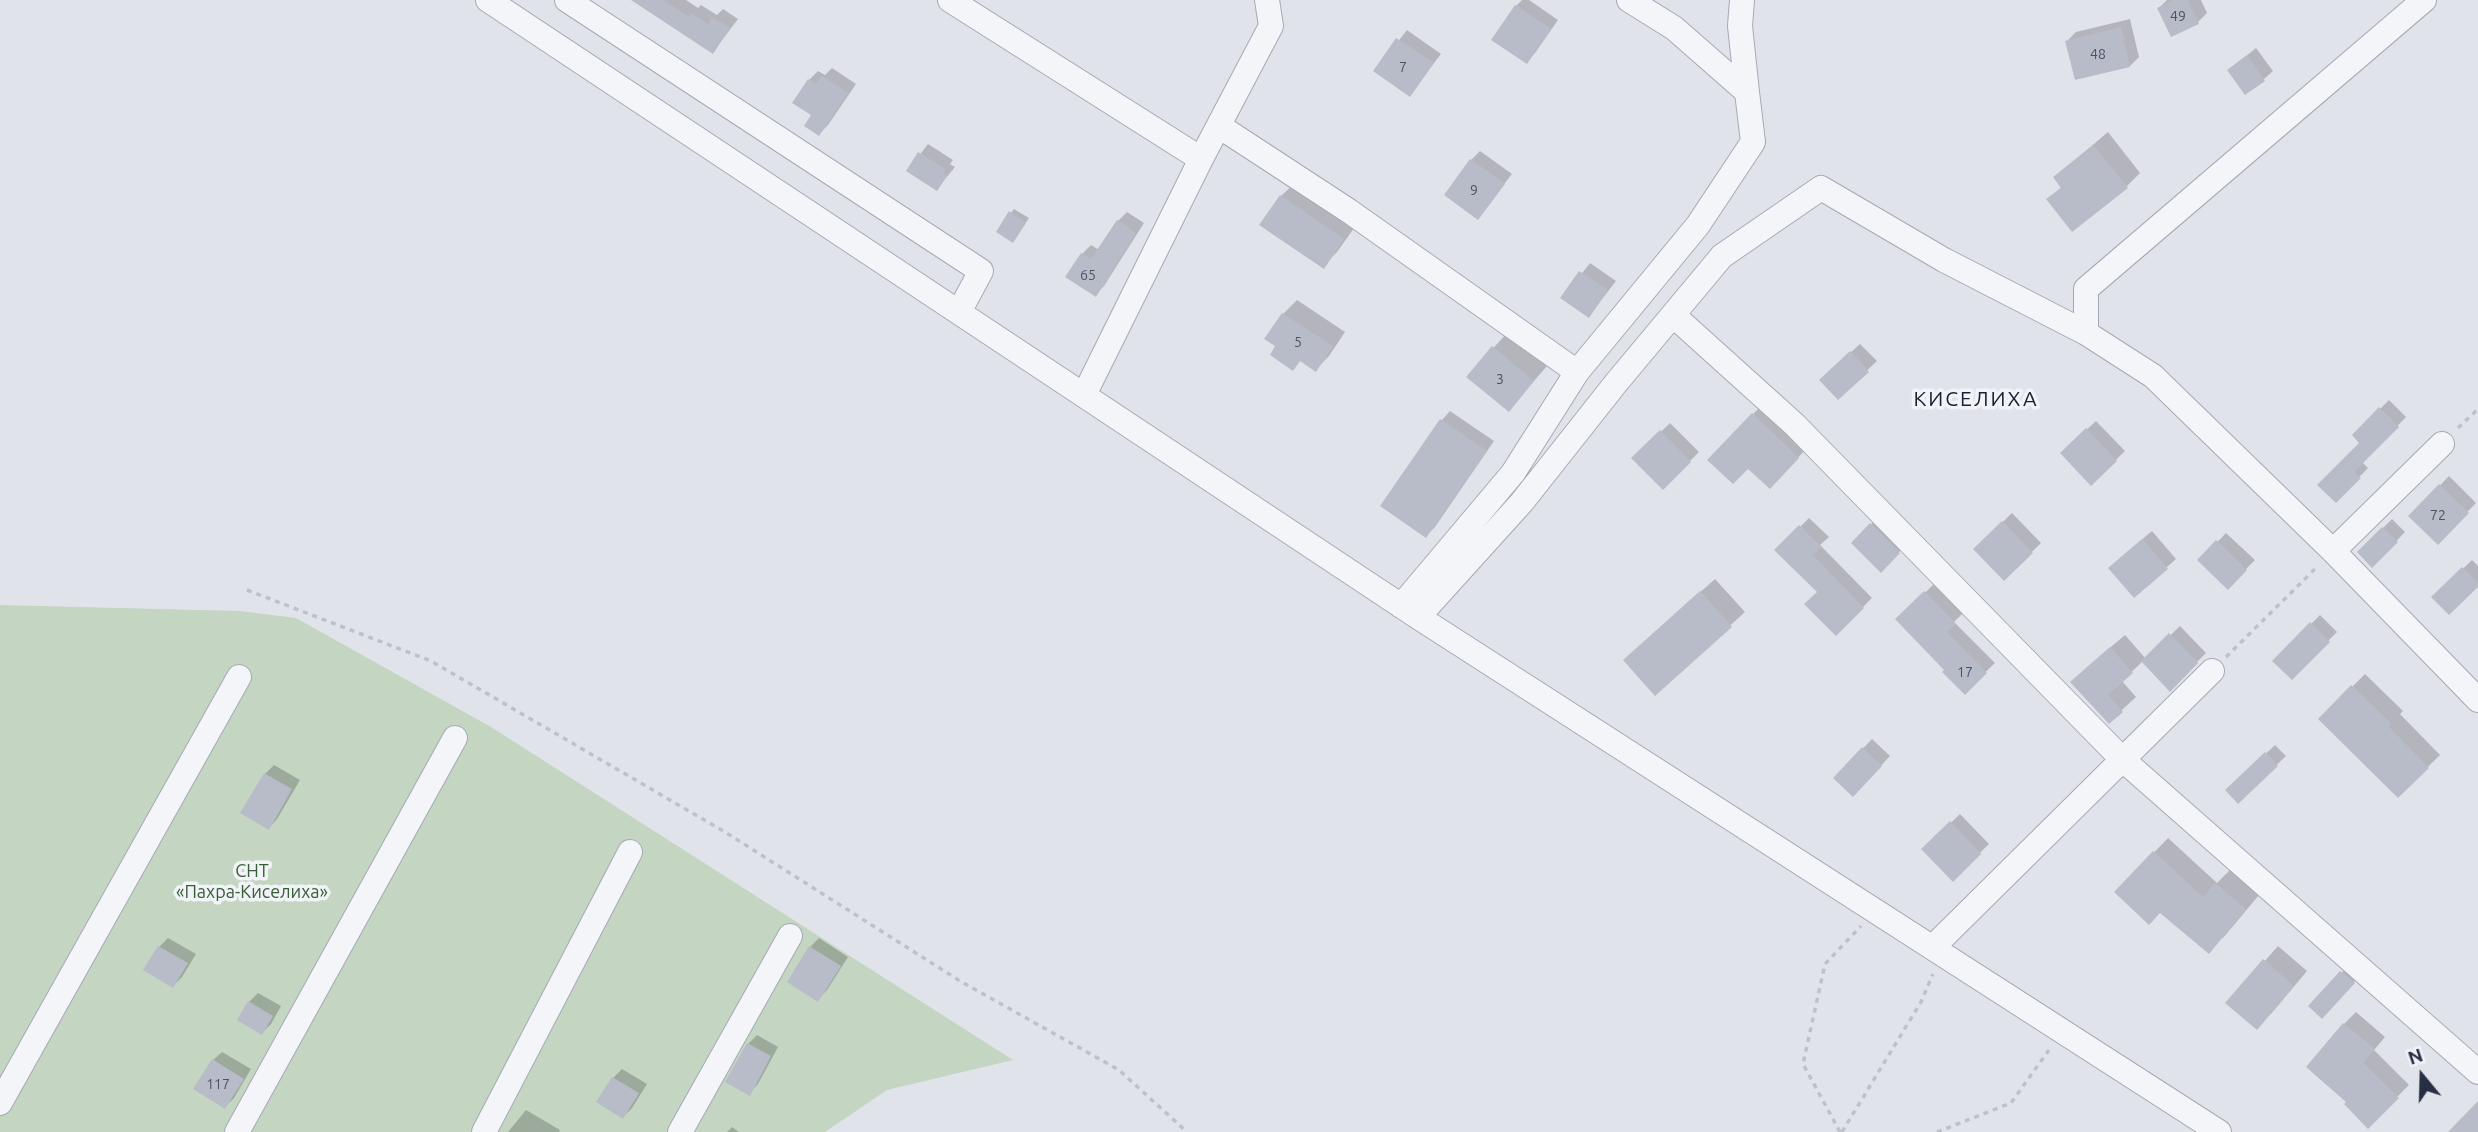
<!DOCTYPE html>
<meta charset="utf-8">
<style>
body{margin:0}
#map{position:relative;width:2478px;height:1132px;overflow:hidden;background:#e1e3eb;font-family:Ubuntu,sans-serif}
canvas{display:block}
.north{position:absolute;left:2387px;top:1041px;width:70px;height:70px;-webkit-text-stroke:5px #f1f3f8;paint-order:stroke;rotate:341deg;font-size:19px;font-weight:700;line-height:28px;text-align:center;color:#282e43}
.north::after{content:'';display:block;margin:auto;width:24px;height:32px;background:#282e43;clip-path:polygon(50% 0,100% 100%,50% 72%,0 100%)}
</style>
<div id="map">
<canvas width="2478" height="1132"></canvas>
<div class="north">N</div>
</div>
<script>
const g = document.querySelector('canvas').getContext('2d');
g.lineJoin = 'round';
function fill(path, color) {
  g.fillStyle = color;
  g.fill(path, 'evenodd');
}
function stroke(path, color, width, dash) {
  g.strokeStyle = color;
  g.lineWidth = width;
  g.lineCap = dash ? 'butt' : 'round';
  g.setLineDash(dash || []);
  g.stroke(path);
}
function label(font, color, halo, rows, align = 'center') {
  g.font = font + ' Ubuntu,sans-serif';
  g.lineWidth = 7;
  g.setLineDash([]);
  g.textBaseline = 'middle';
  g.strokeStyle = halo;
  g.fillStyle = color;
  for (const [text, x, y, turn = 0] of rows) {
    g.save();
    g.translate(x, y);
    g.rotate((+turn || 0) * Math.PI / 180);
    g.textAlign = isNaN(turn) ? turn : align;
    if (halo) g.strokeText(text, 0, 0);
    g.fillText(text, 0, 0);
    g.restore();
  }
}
const green = new Path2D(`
 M0,605L240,611L296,618L491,727L1013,1060L887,1090L825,1132H0Z`);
const shadow = new Path2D(`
 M635,0H686L698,8L701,5L717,15L723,9L738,19L713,52Z
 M1522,0H1529L1558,20L1535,53L1526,62L1516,6Z
 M2167,0H2201L2207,13L2198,22L2159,8Z
 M2130,19L2139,57L2130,66L2067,41L2076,32Z
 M1407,30L1441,54L1410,94L1376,70Z
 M2256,48L2273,71L2264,79L2229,70Z
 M832,68L856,84L828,125L819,134L814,115L809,80L818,71L825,75Z
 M2108,132L2140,173L2126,187L2049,200L2062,186L2055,177Z
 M928,144L953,160L950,164L955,167L937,189L908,170Z
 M1480,151L1512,174L1478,218L1471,160Z
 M1295,183L1357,224L1337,252L1323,266L1281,196Z
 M1014,209L1029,218L1016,237L1011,213Z
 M1127,212L1144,223L1104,286L1095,295L1082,254L1091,245L1099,250L1118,221Z
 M1590,263L1616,281L1589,316L1563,298Z
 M1297,300L1345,332L1329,356L1315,370L1301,360L1293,369L1278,345L1283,314Z
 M1507,333L1547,366L1509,410L1468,376Z
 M1860,344L1877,361L1838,398L1830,371Z
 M1767,400L1812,443L1783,473L1753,414Z
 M2389,400L2406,417L2362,462L2368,468L2336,501L2362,443L2354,435Z
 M1450,411L1494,441L1435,527L1426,536L1382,506L1442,420Z
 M2096,421L2125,451L2091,484L2062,453Z
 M1670,423L1699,452L1663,488L1634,458Z
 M2449,476L2476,503L2438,542L2411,516Z
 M2012,513L2041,543L2004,579L1975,549Z
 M1880,515L1908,543L1881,570L1853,543Z
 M1809,518L1829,537L1820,545L1872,598L1836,634L1819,592L1777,550Z
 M2392,519L2405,532L2372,566L2359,552Z
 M2152,531L2176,559L2134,596L2119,559Z
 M2226,533L2255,560L2228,587L2200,560Z
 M2472,560L2478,566V584L2434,597Z
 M1715,579L1745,612L1655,694L1639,647Z
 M1934,584L1963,613L1954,622L1995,663L1965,692L1947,670L1898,619Z
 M2320,615L2337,632L2292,677L2275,661Z
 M2180,626L2206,653L2170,689L2143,661L2122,681L2136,697L2109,722L2086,668L2125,635L2146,659Z
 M2365,674L2403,711L2400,714L2440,755L2398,796L2320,719Z
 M1872,739L1890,756L1862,786L1835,778Z
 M2275,745L2286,756L2238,801L2228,790Z
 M274,765L300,780L277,819L269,828L265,774Z
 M1960,814L1989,844L1953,879L1924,849Z
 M2168,838L2217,883L2230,870L2259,895L2223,938L2116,892Z
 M168,938L196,954L182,977L173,986L146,970L159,947Z
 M819,938L848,957L827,990L818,999L810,947Z
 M2278,946L2307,971L2271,1014L2228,1003Z
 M2351,963L2362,973L2331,1007L2311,1006Z
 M258,993L281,1006L271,1024L262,1033L249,1002Z
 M2356,1012L2385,1037L2374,1050L2409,1085L2368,1126L2344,1024Z
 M757,1035L778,1047L758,1084L749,1093L748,1044Z
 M222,1052L251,1069L234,1098L225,1107L213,1060Z
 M622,1069L647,1084L632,1108L623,1117L599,1102L613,1078Z
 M526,1110L560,1130L559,1132H508Z
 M732,1127L739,1132H727Z`);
const building = new Path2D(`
 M631,0H663L689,17L691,13L708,24L712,17L730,28L713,54Z
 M2173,0H2188L2199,24L2171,37L2157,8Z
 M1515,5L1551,29L1527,64L1491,40Z
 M2121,27L2130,67L2075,80L2065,41Z
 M1396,38L1434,63L1410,97L1373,71Z
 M2247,55L2265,81L2245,95L2227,70Z
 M822,76L848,93L819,136L804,126L811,115L792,103L808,79L816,84Z
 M2093,145L2128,188L2072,232L2046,199L2061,188L2053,177Z
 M918,152L945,169L943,173L947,176L937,191L906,171Z
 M1470,159L1505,184L1478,220L1444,195Z
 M1280,195L1344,239L1324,269L1259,225Z
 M1009,211L1026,223L1013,243L996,232Z
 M1117,220L1136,233L1096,297L1065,277L1081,253L1091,259Z
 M1579,271L1608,290L1589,318L1560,298Z
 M1282,313L1333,346L1316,372L1300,361L1293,371L1270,355L1275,346L1264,339Z
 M1492,346L1534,381L1509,412L1466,377Z
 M1850,351L1869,372L1838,400L1819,380Z
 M2379,407L2399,427L2354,472L2361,478L2336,503L2317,485L2359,443L2352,435Z
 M1752,413L1799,458L1770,489L1748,469L1733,484L1707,460Z
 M1440,419L1487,451L1426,538L1380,506Z
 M2086,428L2117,461L2091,486L2060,453Z
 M1660,430L1691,462L1663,490L1631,458Z
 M2439,484L2469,513L2438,545L2408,516Z
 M2002,521L2033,553L2004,581L1973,549Z
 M1870,523L1900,553L1881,573L1851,543Z
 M1799,525L1821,547L1813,555L1864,608L1836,636L1804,604L1817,592L1774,550Z
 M2382,527L2398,542L2372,568L2357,552Z
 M2142,539L2168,569L2134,598L2108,568Z
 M2216,540L2247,570L2228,590L2197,560Z
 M2462,567L2478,583V587L2449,615L2431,597Z
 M1700,591L1732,627L1655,696L1623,660Z
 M1924,591L1956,624L1947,632L1987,673L1965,695L1942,672L1944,670L1895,619Z
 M2310,622L2330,642L2292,680L2272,661Z
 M2169,633L2198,663L2170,692L2141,661Z
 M2110,647L2133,673L2108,695L2123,712L2109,724L2070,682Z
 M2351,685L2392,724L2389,727L2429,768L2398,798L2318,719Z
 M1862,747L1882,766L1853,797L1833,778Z
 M2265,752L2278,766L2238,804L2225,790Z
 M264,773L292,789L269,830L240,813Z
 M1950,821L1981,854L1953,882L1921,849Z
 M2153,851L2203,897L2215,883L2246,909L2209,954L2160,913L2149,925L2114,892Z
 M158,946L188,963L173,988L143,970Z
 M809,946L841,966L818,1002L787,982Z
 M2263,959L2294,986L2257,1030L2225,1003Z
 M2340,971L2355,983L2322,1019L2308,1006Z
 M248,1001L273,1016L262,1035L237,1020Z
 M2343,1023L2375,1049L2363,1063L2399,1098L2368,1129L2344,1104L2346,1102L2306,1067Z
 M747,1043L771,1056L750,1096L725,1082Z
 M212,1059L244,1079L225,1109L193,1089Z
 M612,1077L639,1093L623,1119L596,1102Z
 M2478,1101V1132H2448Z`);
const path = new Path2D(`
 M2458,428L2478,409
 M247,590L431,661L725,832L960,981L1119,1070L1187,1132
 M2226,657L2318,566
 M1840,1132L1803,1064L1825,964L1861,926
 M1842,1132L1921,1002L1933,974
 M1937,1132L2011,1103L2049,1050`);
const minor = new Path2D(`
 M488,0L1418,617L2219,1132
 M567,0L981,271L959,312
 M950,0L1201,159L1084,395
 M1742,0L1740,26L1747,92
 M1219,126L1349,211L1577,372
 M1201,159L1271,26L1267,0
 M1673,315L1795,425L2122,759L2478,1072
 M2086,333V289L2424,0
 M2333,551L2442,444
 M1401,606L1513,473L1577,372L1698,225L1753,142L1747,92L1674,28L1629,0
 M1418,617L1522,502L1616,383L1722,256L1821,188L1944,260L2086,333L2153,376L2333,551L2478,700
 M1933,947L2212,671
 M0,1103L239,677
 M237,1132L455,738
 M484,1132L630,852
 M680,1132L790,936`);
const numberNames = [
 ["49",2178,16],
 ["48",2098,54],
 ["7",1403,67],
 ["9",1474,190],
 ["65",1088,275],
 ["5",1298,342],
 ["3",1500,379],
 ["72",2438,515],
 ["17",1965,672],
 ["117",218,1084]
];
const parkNames = [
 ["СНТ",252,871],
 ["«Пахра-Киселиха»",252,892]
];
const quarterNames = [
 ["КИСЕЛИХА",1976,399]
];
fill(green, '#c4d5c2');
fill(shadow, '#0003');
fill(building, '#b8bcc8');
stroke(minor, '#a6a9b5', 26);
stroke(path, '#bfc1ca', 3.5, [5, 5]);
stroke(minor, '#f4f5f9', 24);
label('14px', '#4c5264', null, numberNames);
label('18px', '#376035', '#f1f3f8', parkNames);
g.letterSpacing = '2px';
label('21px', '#1a2034', '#f1f3f8', quarterNames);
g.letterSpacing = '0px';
</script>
